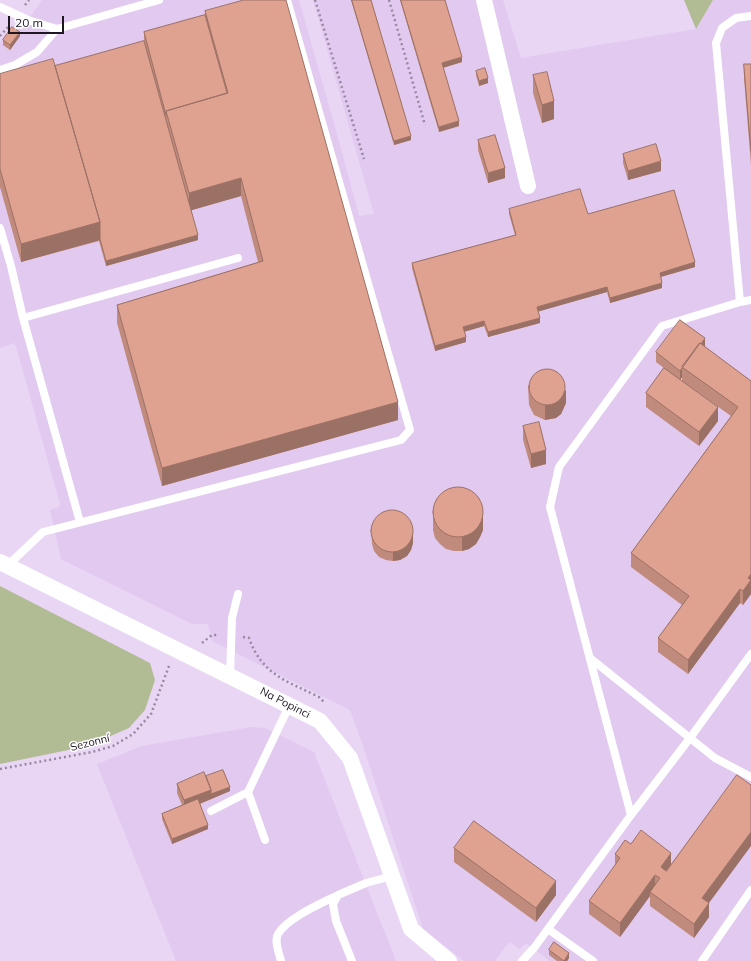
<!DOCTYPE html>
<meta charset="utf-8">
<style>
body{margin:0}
#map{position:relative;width:751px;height:961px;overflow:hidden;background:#e9d6f5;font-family:Mulish,sans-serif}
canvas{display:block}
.scale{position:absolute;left:8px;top:16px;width:56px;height:18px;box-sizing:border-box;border:2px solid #1e1722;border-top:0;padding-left:5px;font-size:12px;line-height:14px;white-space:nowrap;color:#1e1722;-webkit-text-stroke:3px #fff;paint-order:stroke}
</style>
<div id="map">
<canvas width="751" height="961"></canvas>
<div class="scale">20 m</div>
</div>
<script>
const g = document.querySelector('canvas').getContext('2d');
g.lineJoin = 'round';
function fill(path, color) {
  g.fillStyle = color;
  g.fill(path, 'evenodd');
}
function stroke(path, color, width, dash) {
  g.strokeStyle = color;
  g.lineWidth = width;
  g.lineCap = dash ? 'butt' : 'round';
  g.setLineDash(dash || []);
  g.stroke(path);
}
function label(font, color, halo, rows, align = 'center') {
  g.font = font + ' Mulish,sans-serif';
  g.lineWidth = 3;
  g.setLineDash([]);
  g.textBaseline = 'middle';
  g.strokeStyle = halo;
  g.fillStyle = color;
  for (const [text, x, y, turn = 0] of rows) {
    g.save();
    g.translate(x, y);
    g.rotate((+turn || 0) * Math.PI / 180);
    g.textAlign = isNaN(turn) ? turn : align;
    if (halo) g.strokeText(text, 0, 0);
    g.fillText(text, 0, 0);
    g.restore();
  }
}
const built = new Path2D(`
 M42,0H299L339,141L359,216L374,214L313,0H503L521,58L696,29L713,0H751V961H550L526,943L520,949L509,942L495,961H464L423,929L362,743L350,710L212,641L208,624H192L61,559L50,510L59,507L60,504L15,343L0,348V42L13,25L21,30Z
 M251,727L265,728L314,752L396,961H176L97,764L142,746Z`);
const green = new Path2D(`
 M684,0H713L696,29Z
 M0,586L150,663L155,680L145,710L129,728L88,746L0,764Z`);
const path = new Path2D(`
 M315,0L364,159
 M389,0L425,125
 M25,5L29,0
 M0,36L9,26
 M243,637L249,638C262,675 287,681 319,697L324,702
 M202,643L212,635H218
 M0,769L92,752L113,746L133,734L151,714L169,666`);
const service = new Path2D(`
 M0,7L28,20L57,29L159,0
 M0,70L15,65L37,52L57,29
 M0,228L11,266L23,318L80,522
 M740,302L751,300
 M23,318L238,258
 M7,566L43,532L401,440L410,430L287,0
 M751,654L690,738L715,758L751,777
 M590,658L690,738L631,815
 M230,676L232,618L238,594
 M248,792L265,840
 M211,811L248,792L289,706
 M548,929L593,961
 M281,961C279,953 274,941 278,934C287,918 322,903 338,895
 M352,961L336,921L333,904L338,895L366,883L392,876
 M522,961L534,948L631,815L550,507L559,467L662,326L740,302L716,43L722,28L736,18L751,16
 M702,961L751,890`);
const minor = new Path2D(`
 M484,0L528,186
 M0,562L320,721L350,758L411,929L449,961`);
const wall = new Path2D(`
 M351,0H371L411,140L394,145Z
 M400,0H445L462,62L443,68L459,126L439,132Z
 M205,11L398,420L162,486L117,323V305L258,262L241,196L191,210L198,240L106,266L99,241L21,262L0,187V74L55,66L144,41V32L205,15Z
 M20,36L10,50L3,45V40Z
 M744,64H751V165L744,78Z
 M476,71L488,83L479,86L476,75Z
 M533,75L554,119L542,123L533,93Z
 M478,140L505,178L488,183L478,150Z
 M623,154L661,171L628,180L623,163Z
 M509,209L588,214L695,267L661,277L662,288L610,303L607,292L538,311L540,323L488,337L484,326L464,332L466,342L435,351L412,268V263L515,235L509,214Z
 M705,347L751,381V594L743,605L740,603L688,674L658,652V638L682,605L631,567V553L731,416L682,381V377L680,380L718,421L699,446L646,407V393L664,368L656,362V352Z
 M528,385L566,403L561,414L556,418L545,420L534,415L529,405Z
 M523,426L546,464L531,468L523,440Z
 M433,508L483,530L480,537L476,544L469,549L462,551H454L446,549L440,544L435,538L433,530Z
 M371,528L413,543L411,550L407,556L400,560L393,561L386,560L379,557L374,551L372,544Z
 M206,776L230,791L200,804L208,829L172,844L162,819V814L182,805L177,793V784Z
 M631,844L671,863L709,903V917L694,938L650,906V896L620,937L589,914V901L615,866V854Z
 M454,848L556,895L536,922L454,862Z
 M549,950L569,958L567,961H557L549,955Z`);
const shadedWall = new Path2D(`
 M20,32V36L10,50V45Z
 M462,57V62L442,68V63Z
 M488,78V83L479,86V81Z
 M554,101V119L542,123V105Z
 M459,121V126L439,132V127Z
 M411,136V140L394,145V141Z
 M661,161V171L628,180V171Z
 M505,168V178L488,183V173Z
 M241,178V196L189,211V193Z
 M100,222V240L21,262V244Z
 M198,235V240L106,266V261Z
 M695,262V267L660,277V273Z
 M662,283V288L610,303V298Z
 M607,287V292L537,312V307Z
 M540,318V323L488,337V332Z
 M484,321V326L463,332V327Z
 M466,337V342L435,351V346Z
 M705,338V348L683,367Z
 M682,368V377L680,380V371Z
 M566,390V403L561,414L556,418L545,420V406Z
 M398,402V420L162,486V468Z
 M718,407V421L699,446V432Z
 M546,450V464L531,468V454Z
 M483,516V530L480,537L476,544L469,549L462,551V537Z
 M413,533V543L411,550L407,556L400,560L393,561V552Z
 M751,574V594L743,605V591L748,578Z
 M740,589V603L688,674V660Z
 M230,787V791L211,799V794Z
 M211,790V799L184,810V800Z
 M208,825V829L172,844V839Z
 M751,832V846L709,903V917L694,938V924L702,898Z
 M671,853V867L661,881V867Z
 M655,875V889L650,892V896L620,937V923Z
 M556,881V895L536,922V908Z
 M569,953V958L567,961H564Z`);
const building = new Path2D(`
 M244,0H286L398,402L162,468L117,305L263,261L241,178L189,193L166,111L228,93L205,11Z
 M352,0H371L411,136L394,141Z
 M401,0H445L462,57L442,63L459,121L439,127Z
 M205,15L227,93L166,111V115L144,32Z
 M12,27L20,32L10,45L3,40Z
 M144,41L198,235L106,261L100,239V222L55,66Z
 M53,59L100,222L21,244L0,169V74Z
 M744,64H751V151Z
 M485,68L488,78L479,81L476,71Z
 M547,72L554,101L542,105L533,75Z
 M495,135L505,168L488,173L478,140Z
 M656,144L661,161L628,171L623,154Z
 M580,189L588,214L674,190L695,262L660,273L662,283L610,298L607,287L537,307L540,318L488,332L484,321L463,327L466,337L435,346L412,263L516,235L509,209Z
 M680,320L705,338L701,344L700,343L680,371L656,352Z
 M700,343L751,381V574L748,578L751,580L743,591L740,589L688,660L658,638L689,596L631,553L738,407L682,367Z
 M664,368L718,407L699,432L646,393Z
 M529 387a18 18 0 1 1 36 0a18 18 0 1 1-36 0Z
 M539,422L546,450L531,454L523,426Z
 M433 512a25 25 0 1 1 50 0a25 25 0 1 1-50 0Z
 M371 531a21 21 0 1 1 42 0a21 21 0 1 1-42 0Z
 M223,770L230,787L211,794V790L206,776Z
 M204,772L211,790L184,800L177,784Z
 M737,775L751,785V832L702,898L709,903L694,924L650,892L660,878L655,875L620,923L589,901L620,858L615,854L625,840L631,844L641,830L671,853L661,867L666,871Z
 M198,799L208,825L172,839L162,814Z
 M474,821L556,881L536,908L454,848Z
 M554,942L569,953L564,961L549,950Z`);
const streetNames = [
 ["Na Popinci",285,703,27],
 ["Sezonní",90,743,-14]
];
fill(built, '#e1c9ef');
fill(green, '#b2bc94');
stroke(path, '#9789a0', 2.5, [2, 3]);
stroke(service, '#fff', 8);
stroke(minor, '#fff', 16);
fill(wall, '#c08a7c');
fill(shadedWall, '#9c7165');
fill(building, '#dfa190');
stroke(building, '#9c7165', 1);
label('11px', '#1e1722', '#fff', streetNames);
</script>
